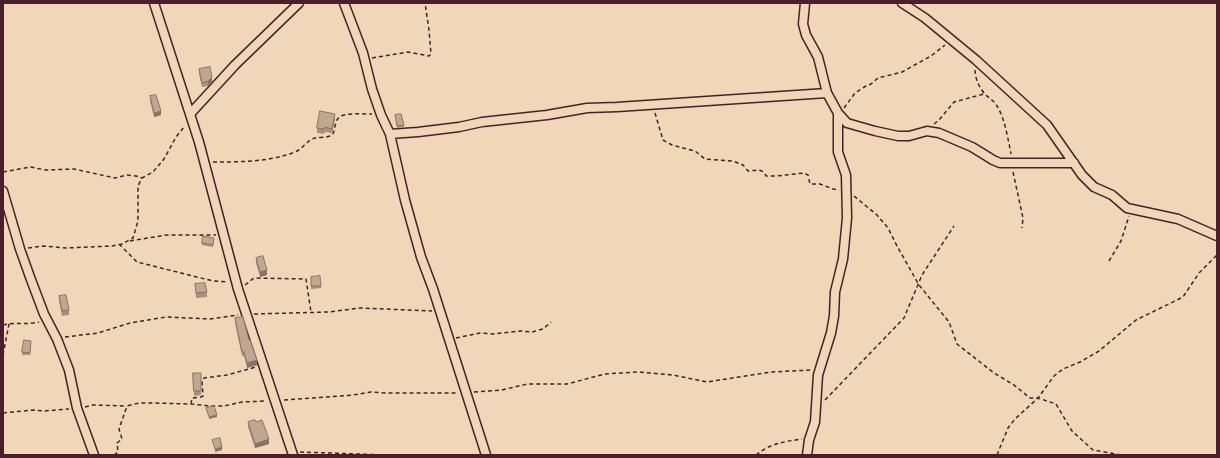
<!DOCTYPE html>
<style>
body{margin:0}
#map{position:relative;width:1220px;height:458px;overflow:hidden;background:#efd7b7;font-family:"Gochi Hand",sans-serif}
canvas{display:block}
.frame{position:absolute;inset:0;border:4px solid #4a1f2b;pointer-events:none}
</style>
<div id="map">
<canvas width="1220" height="458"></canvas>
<div class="frame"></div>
</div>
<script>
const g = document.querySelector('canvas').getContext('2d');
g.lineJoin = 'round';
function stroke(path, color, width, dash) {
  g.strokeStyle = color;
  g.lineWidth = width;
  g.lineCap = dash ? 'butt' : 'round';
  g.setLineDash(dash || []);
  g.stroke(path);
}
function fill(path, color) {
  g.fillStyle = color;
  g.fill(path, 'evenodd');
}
const path = new Path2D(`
 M372,58L408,52L429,56L431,54L429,30L425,3
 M975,70C975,78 979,87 984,93C988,98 994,100 997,106C1005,119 1008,139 1011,154
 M844,108L855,93L866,86L871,84L878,78L902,72L931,56L945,45
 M655,113L663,140L672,145L695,151L705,159L733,161L743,165L748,171C755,171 762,167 766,176H776L804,173L808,175L810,184H820L833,189L839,190
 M934,124L939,120L954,102L984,94
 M213,162C240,162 269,162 295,152C303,149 307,140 315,138C319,137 325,138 330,136C338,133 331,118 344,115C353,113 363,114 372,114
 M3,172L30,167L46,170L74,169L115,178L127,175L136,176L142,178
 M1013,172L1023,218L1022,228
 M854,196L877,215L888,228L897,246L919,285L949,322L957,344L994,373L1014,385L1030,398H1038L1056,404L1072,431L1093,450L1121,455
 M130,241L166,235H216
 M119,244L137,262L213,281L227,282
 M28,248L43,246L66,248L112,246L122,244L133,238L138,221V186L142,178L153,172L164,159L176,137L184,127
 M1109,261L1121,241L1129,216
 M245,285L254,278L306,279L311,312
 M254,314L328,312L360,308L432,311
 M3,325C15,322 27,325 39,322
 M65,337L98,333L130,323L166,317L210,319L238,315
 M456,338L480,333L493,334L521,331L532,332L543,329L551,322
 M3,355L9,324
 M474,392L502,390L527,384H567L605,374L621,373L639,372L673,375L707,382L771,372L812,370
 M284,400L353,395L371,392L386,393H458
 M825,400L904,318L922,275L954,226
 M191,404L192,398L201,397L203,396L202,381L204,378L227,375L256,367
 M85,407L93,405L127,406
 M3,413L33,410L44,411L69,409
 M300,452L387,455
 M114,455L118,452L117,443L122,439L119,429L127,406L139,403H152L191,404L210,406H224L242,402L266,401
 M756,455C771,443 783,442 802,439
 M997,455L1008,428L1015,419L1038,398L1054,376L1063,369L1080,362L1099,351L1136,320L1183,297L1199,273L1217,255`);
const street = new Path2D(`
 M154,3L199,142L238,289L293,455
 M344,3L363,53L372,89L381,115L390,134L405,200L421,257L433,289L486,455
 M805,3L803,24L806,35L818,57L827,93L838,113V152L846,175L847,218L843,259L835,292L834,316L831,333L818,375L815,422L809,440L807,455
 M902,3L925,18L976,60L1047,125L1082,175L1094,187L1112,195L1127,208L1178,219L1217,236
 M838,113L847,123L875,131L898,136H909L927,131L939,133L972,147L993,160L1000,163H1074
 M190,114L235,65L299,3
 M390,134L418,132L459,127L482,122L547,115L587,108L617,107L827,93
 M3,191L20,249L30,277L44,314L57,339L69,370L77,408L94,455`);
const wall = new Path2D(`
 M199,69L212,82L208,86L202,87L199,74Z
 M150,96L161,115L154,117L150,101Z
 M395,115L404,125V127L397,128Z
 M335,118L332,133L325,132L324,134L317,133V128Z
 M214,240L213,247L202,245V243Z
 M256,258L267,275L260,277L256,263Z
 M311,277L321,286V288L311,289Z
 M195,284L207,292V297L196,298Z
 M59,296L69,310V315L62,316L59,301Z
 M235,318L249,340L257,365L247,368L244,356H242L235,323Z
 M31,341L30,355H22V352Z
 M193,373H201V395L194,396Z
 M248,422H256L269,444L255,448L248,427Z`);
const shadedWall = new Path2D(`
 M212,77V82L208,86V81Z
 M161,111V115L154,117V113Z
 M335,114V118L332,133V129Z
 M267,270V275L260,277V272Z
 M257,360V365L247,368V363Z
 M217,415V417L209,419V417Z
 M269,439V444L255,448V444Z
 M222,447V450L215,452V449Z`);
const building = new Path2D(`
 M210,67L212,77L208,81L202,83L199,69Z
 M156,95L161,111L154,113L150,96Z
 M320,111L335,114L332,129L325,127L324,129L317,128Z
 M401,114L404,125L397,126L395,115Z
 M203,236L214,238L213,245L202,243Z
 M263,256L267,270L260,272L256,258Z
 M320,276L321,286H311V277Z
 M205,283L207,292L196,293L195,284Z
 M66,295L69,310L62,311L59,296Z
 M243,317L249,340H250L257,360L247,363L244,352H242L235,318Z
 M24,340L31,341L30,353L22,352Z
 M193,373H201V391H194Z
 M214,406L217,415L209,417L206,408Z
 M255,420L256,422L262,420L269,439L255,444L248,422Z
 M220,438L222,447L215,449L212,440Z`);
stroke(street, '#4a1f2b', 11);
stroke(path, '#4a1f2b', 1.5, [4, 3]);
stroke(street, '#efd7b7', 8);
fill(wall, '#a88f7e');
fill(shadedWall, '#887466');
fill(building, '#c3a692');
stroke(building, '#887466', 1);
</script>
